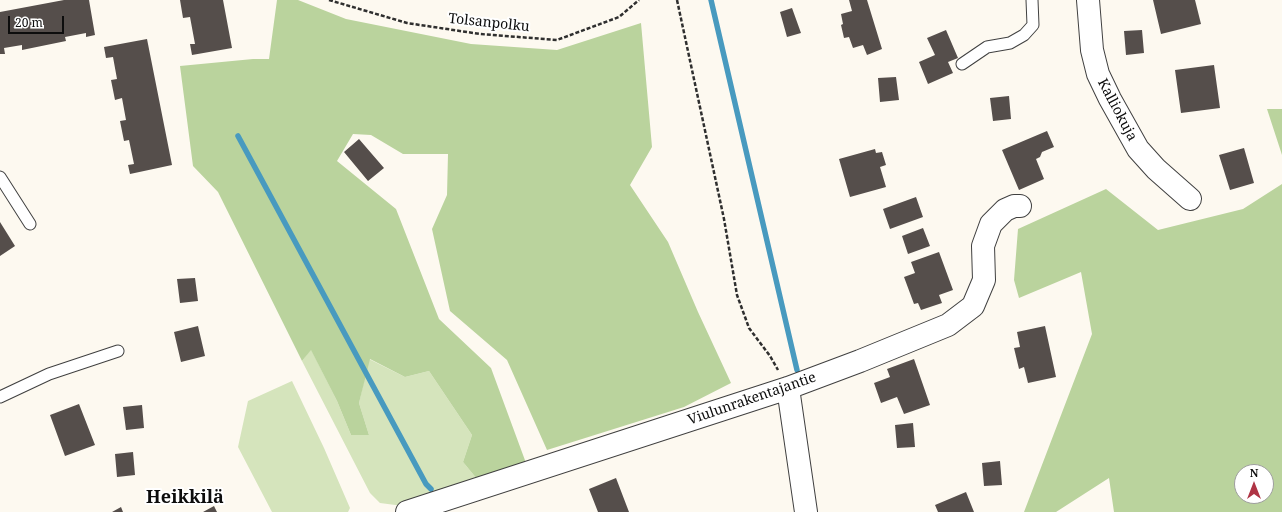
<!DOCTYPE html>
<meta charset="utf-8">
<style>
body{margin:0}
#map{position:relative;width:1282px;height:512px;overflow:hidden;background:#fdf9f0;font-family:"Noto Serif",serif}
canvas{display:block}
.north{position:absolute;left:1234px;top:464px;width:40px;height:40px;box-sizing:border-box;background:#fff;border:1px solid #9e9e9e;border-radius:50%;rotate:0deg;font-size:11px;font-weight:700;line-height:16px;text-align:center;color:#0d0d0d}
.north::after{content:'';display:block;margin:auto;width:14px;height:18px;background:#af3445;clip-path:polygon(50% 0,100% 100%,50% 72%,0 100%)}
.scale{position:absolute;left:8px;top:16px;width:56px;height:18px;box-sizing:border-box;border:2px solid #0d0d0d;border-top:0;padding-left:5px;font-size:12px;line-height:14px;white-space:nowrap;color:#0d0d0d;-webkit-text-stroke:3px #fff;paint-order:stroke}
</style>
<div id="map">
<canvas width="1282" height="512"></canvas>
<div class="north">N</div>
<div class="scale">20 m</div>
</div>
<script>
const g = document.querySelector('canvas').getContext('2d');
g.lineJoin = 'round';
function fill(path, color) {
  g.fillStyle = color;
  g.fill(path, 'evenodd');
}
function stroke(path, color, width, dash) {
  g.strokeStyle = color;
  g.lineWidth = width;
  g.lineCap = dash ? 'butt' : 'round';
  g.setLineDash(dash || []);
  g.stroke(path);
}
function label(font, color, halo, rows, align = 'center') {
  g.font = font + ' "Noto Serif",serif';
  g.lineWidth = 4;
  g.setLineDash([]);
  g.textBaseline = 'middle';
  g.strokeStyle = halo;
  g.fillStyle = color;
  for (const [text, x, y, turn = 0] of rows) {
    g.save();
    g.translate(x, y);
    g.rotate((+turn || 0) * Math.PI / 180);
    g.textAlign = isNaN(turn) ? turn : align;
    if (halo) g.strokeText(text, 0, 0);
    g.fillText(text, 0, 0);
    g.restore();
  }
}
const green = new Path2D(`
 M311,349L337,401L351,435H369L359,403L369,359L405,377L429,371L472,435L463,462L477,479L403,506L380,503L370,493L302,361Z
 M292,381L324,448L350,508L348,512H272L238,447L248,401Z`);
const forest = new Path2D(`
 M277,0H298L346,19L471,44L557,50L641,23L652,147L630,185L668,242L698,312L731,383L684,407L547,450L507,360L450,311L432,229L447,195L448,154H403L371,135L353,134L337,161L396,209L439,319L491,368L526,463L477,479L463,462L472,435L429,371L405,377L370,359L359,403L369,435H351L337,401L311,350L302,361L218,192L193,166L180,66L253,59H269Z
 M1267,109H1282V155Z
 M1282,184V512H1114L1109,478L1056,512H1024L1092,334L1081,272L1019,298L1014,280L1018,229L1106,189L1158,230L1243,209ZM1242,472H1266V496H1242Z`);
const stream = new Path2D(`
 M711,0L797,370
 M238,136L426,484L431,489`);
const building = new Path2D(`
 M64,0H89L95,35L86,37V33L65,37L66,41L22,50V45L4,48L5,54H0V12Z
 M180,0H223L232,48L192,55L190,44H195L190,17L183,18Z
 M849,0H867L882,49L867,55L863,45L853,48L849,37L844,38L841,25L843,24L841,14L852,11Z
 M1153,0H1195L1201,24L1161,34Z
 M792,8L801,33L787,37L780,12Z
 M946,30L958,58L948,62L953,73L928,84L919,62L935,55L927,38Z
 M1142,30L1144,53L1126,55L1124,31Z
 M147,39L172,165L130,174L128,165L134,164L129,140L124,141L120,121L126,120L122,98L115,100L111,80L117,79L113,57L106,58L104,47Z
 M1214,65L1220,108L1181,113L1175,70Z
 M896,77L899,100L880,102L878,78Z
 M1009,96L1011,119L993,121L990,98Z
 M1047,131L1054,147L1042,152L1040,157L1036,159L1044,179L1019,190L1002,150Z
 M359,139L384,168L368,181L344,152Z
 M1244,148L1254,183L1230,190L1219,155Z
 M875,149L876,153L882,152L886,165L880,167L886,187L850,197L839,159Z
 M916,197L923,217L890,229L883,209Z
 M0,222L15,246L0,256Z
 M923,228L930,246L908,254L902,236Z
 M939,252L953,290L939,295L942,303L921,310L918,303L914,304L904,277L915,273L911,262Z
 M195,278L198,301L180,303L177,279Z
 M198,326L205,356L181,362L174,332Z
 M1045,326L1056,377L1028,383L1024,367L1019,369L1014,348L1020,347L1017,332Z
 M914,359L930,405L904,414L897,397L881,403L874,383L890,377L887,369Z
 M79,404L95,445L65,456L50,415Z
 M142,405L144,428L126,430L123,407Z
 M913,423L915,447L897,448L895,425Z
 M133,452L135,475L117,477L115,454Z
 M1000,461L1002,485L984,486L982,463Z
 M616,478L629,512H598L589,489Z
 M966,492L974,512H938L935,505Z
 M214,506L217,512H203Z
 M121,507L123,512H112Z`);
const path = new Path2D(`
 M329,0L407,23L480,34L557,40L619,17L639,0
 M677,0L724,219L737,295L749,328L770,356L778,370`);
const service = new Path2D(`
 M962,64L987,47L1010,43L1024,35L1033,25L1032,0
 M0,177L30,224
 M0,397L49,374L118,351`);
const minor = new Path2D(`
 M1088,0L1092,50L1098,74L1110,99L1138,149L1156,169L1190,199
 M788,388L806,512
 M407,512L788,388L860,361L948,325L973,306L984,280L983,246L991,224L1005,210L1014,206H1020`);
const streetNames = [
 ["Tolsanpolku",489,23,6],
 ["Kalliokuja",1117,110,62],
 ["Viulunrakentajantie",752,399,-19]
];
const districtNames = [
 ["Heikkilä",185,498]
];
fill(green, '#d5e4bc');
fill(forest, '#bad39d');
stroke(stream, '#489abf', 5.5);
fill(building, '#554e4b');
stroke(service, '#404040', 13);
stroke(minor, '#404040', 24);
stroke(path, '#2f2f2f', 2.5, [4, 2]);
stroke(service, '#fff', 11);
stroke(minor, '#fff', 22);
label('14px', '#0d0d0d', '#fff', streetNames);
label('bold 18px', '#0d0d0d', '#fff', districtNames);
</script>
